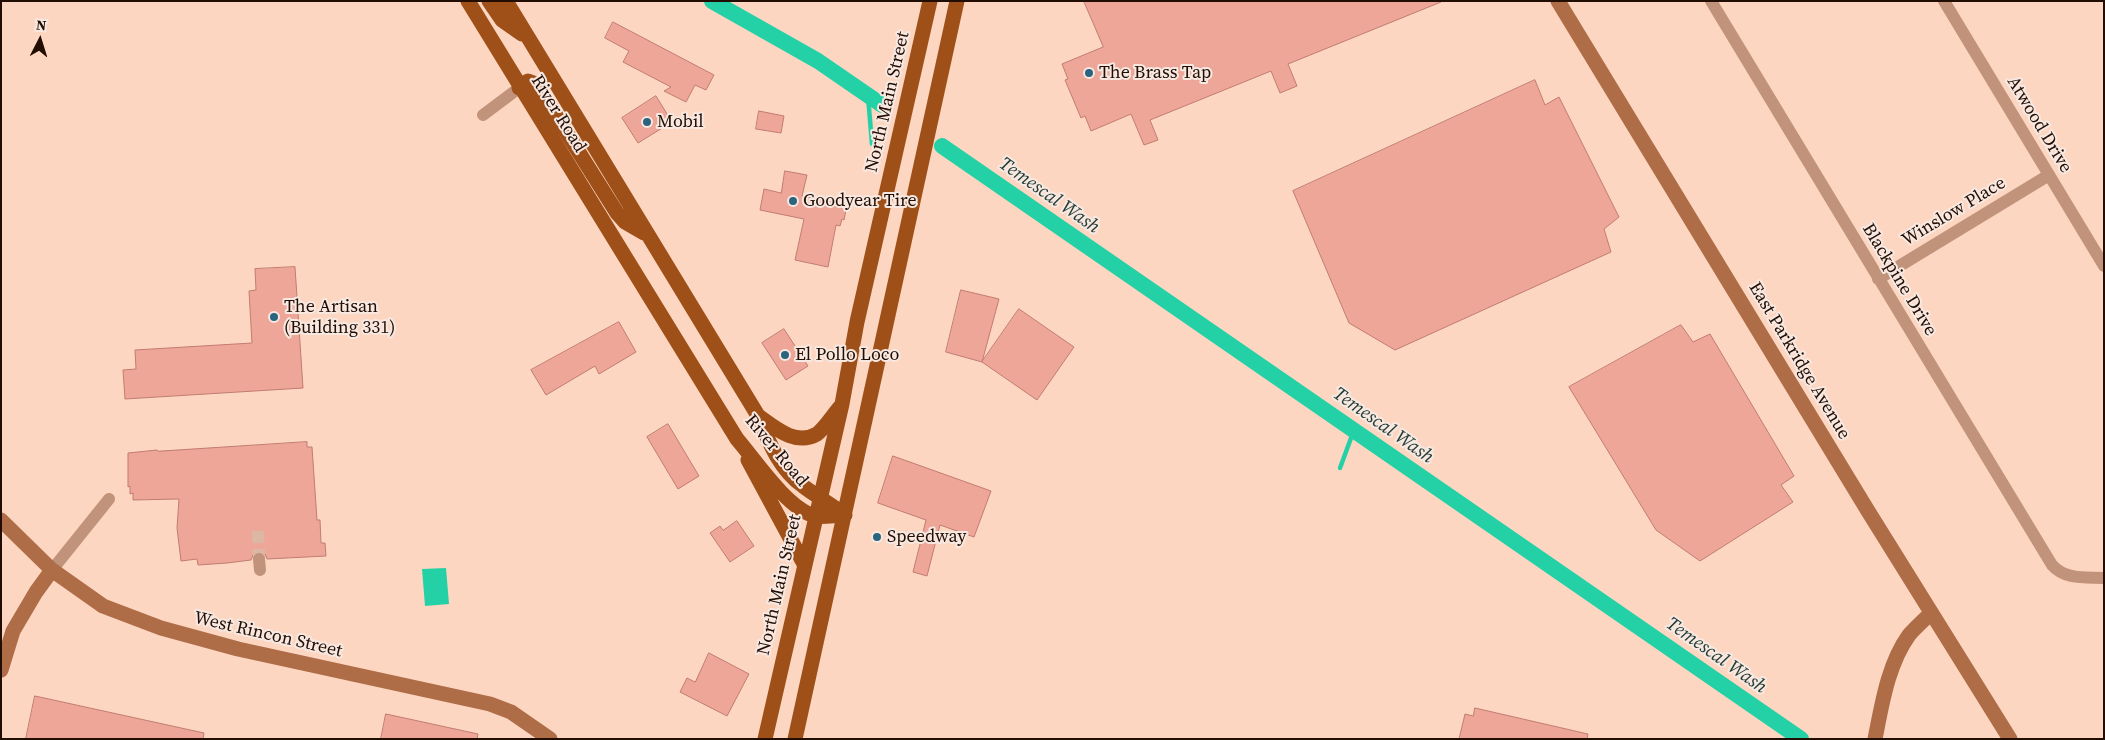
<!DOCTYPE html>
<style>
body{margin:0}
#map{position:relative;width:2105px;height:740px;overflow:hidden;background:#fdd6c1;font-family:"Source Serif 4",serif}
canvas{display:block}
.frame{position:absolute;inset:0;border:2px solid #220d02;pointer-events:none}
.north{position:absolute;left:15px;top:15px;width:50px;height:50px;-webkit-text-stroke:4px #f7e9e2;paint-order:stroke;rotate:5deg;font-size:14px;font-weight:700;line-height:20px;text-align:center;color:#220d02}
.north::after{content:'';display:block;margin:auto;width:18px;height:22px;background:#220d02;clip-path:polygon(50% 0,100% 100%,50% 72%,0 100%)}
</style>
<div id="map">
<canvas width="2105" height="740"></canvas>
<div class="frame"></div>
<div class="north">N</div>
</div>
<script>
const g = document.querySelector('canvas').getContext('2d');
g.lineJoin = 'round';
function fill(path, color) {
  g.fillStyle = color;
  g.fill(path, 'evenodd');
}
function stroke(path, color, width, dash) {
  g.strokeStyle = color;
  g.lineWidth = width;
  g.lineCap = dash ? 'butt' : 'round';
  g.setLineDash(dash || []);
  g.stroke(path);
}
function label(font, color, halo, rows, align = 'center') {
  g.font = font + ' "Source Serif 4",serif';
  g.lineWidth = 4;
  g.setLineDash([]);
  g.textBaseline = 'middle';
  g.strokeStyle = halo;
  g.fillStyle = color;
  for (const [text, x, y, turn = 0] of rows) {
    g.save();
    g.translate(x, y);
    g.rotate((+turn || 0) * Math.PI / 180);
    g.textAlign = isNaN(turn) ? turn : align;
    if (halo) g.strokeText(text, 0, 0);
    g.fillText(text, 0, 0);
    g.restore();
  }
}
const water = new Path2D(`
 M446,568L449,604L425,606L422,569Z`);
const stream = new Path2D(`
 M868,96L872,144
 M1340,468L1354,430`);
const canal = new Path2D(`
 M712,1L818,61L882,105
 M942,146L1801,739`);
const building = new Path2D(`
 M1084,1H1441V2L1288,64L1297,86L1280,93L1271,71L1150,120L1158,140L1144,145L1131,114L1091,131L1085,116L1081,118L1065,80L1068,79L1062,64L1103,47Z
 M613,22L714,75L706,90L695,85L686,102L664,91L671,87L623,62L629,51L605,38Z
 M1535,80L1545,105L1559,97L1619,217L1604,229L1611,252L1395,350L1349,323L1293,191Z
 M656,96L672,122L638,143L622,118Z
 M759,111L784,116L781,133L756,129Z
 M785,171L807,175L802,196L847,205L844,220L842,219L840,226L836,225L828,267L795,260L804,219L760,210L764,189L781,193Z
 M295,267L303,388L125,399L123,370L136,369L135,350L252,343L249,291L256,290L255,269Z
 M961,290L999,299L982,362L946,352Z
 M1019,309L1074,347L1037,400L982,362Z
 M619,322L636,352L599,374L595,366L546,395L531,370Z
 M1681,325L1693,342L1710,334L1794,476L1781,485L1793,502L1700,561L1656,530L1569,387Z
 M784,329L808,366L786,380L762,343Z
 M668,424L699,476L678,489L647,437Z
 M307,442V447H312L317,520H320L321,543H325L326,556L267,559L265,554L259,551L254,553L251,560L227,563L198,565L197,559L181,561L177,528L179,499L133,500V493L130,494V486L128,487V453L157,450L158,451Z
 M893,456L991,491L974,537L940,525L927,576L913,572L926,520L878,503Z
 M737,521L754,546L730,562L710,533L720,526L723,530Z
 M709,653L749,674L727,716L680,692L687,678L695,682Z
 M35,696L204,733L203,739H26Z
 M1475,708L1588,734L1587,739H1459L1465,714L1473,716Z
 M386,714L478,734L477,739H381Z`);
const streetTunnel = new Path2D(`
 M258,531L259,559`);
const street = new Path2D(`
 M1711,1L2052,565C2065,580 2086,577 2104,578
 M1944,1L2104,266
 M483,115L519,88
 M1878,279L2049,175
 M259,559L260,570
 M52,570L109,499`);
const secondary = new Path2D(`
 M1558,1L1868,511L2010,739
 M1,520L52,570L103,606L161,628L238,649L490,704L511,712L550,739
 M1,670L13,631L36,592L52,570
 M1875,739C1882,704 1888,664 1909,635C1916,627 1924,620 1931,613`);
const primary = new Path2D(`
 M468,1L737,439C756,461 786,507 814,516C822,518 836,515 845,515
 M489,1L502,20L522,34
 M506,1L757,414C768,440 779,469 803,486C816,496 832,505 845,515
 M519,88L528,81L536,84L617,213L625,222L644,233
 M757,415C773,426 795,447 817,434C825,428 833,415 840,407
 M748,460L804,564
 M765,739L842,404L857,322L930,1
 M795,739L957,1`);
const markers = [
 [1089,73,5,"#2b647e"],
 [647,122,5,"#2b647e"],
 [793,201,5,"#2b647e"],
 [274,317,5,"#2b647e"],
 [785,355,5,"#2b647e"],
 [877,537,5,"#2b647e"]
];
const poiNames = [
 ["The Brass Tap",1099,73],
 ["Mobil",657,122],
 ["Goodyear Tire",803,201],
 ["The Artisan",284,307],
 ["(Building 331)",284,328],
 ["El Pollo Loco",795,355],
 ["Speedway",887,537]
];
const streetNames = [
 ["North Main Street",888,102,-77],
 ["River Road",558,114,58],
 ["Atwood Drive",2039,125,59],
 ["Winslow Place",1954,212,-31],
 ["Blackpine Drive",1899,280,59],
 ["East Parkridge Avenue",1799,361,59],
 ["River Road",776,451,50],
 ["North Main Street",780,585,-77],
 ["West Rincon Street",268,635,13]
];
const waterNames = [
 ["Temescal Wash",1049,196,35],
 ["Temescal Wash",1383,426,35],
 ["Temescal Wash",1716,656,35]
];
fill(water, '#24d1a6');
stroke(stream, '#24d1a6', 4.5);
stroke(canal, '#24d1a6', 16);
fill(building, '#eea699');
stroke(building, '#c07c70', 1);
stroke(streetTunnel, '#dcb8a4', 12, [12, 6]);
stroke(street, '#c0937a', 12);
stroke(secondary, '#ae6d47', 15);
stroke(primary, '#9f5019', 15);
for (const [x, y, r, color] of markers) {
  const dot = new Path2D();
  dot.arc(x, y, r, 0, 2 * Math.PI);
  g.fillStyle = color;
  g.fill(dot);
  stroke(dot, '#f7e9e2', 2);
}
label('18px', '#220d02', '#f7e9e2', poiNames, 'left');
label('18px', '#220d02', '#f7e9e2', streetNames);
label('italic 19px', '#233c34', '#f7e9e2', waterNames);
</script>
